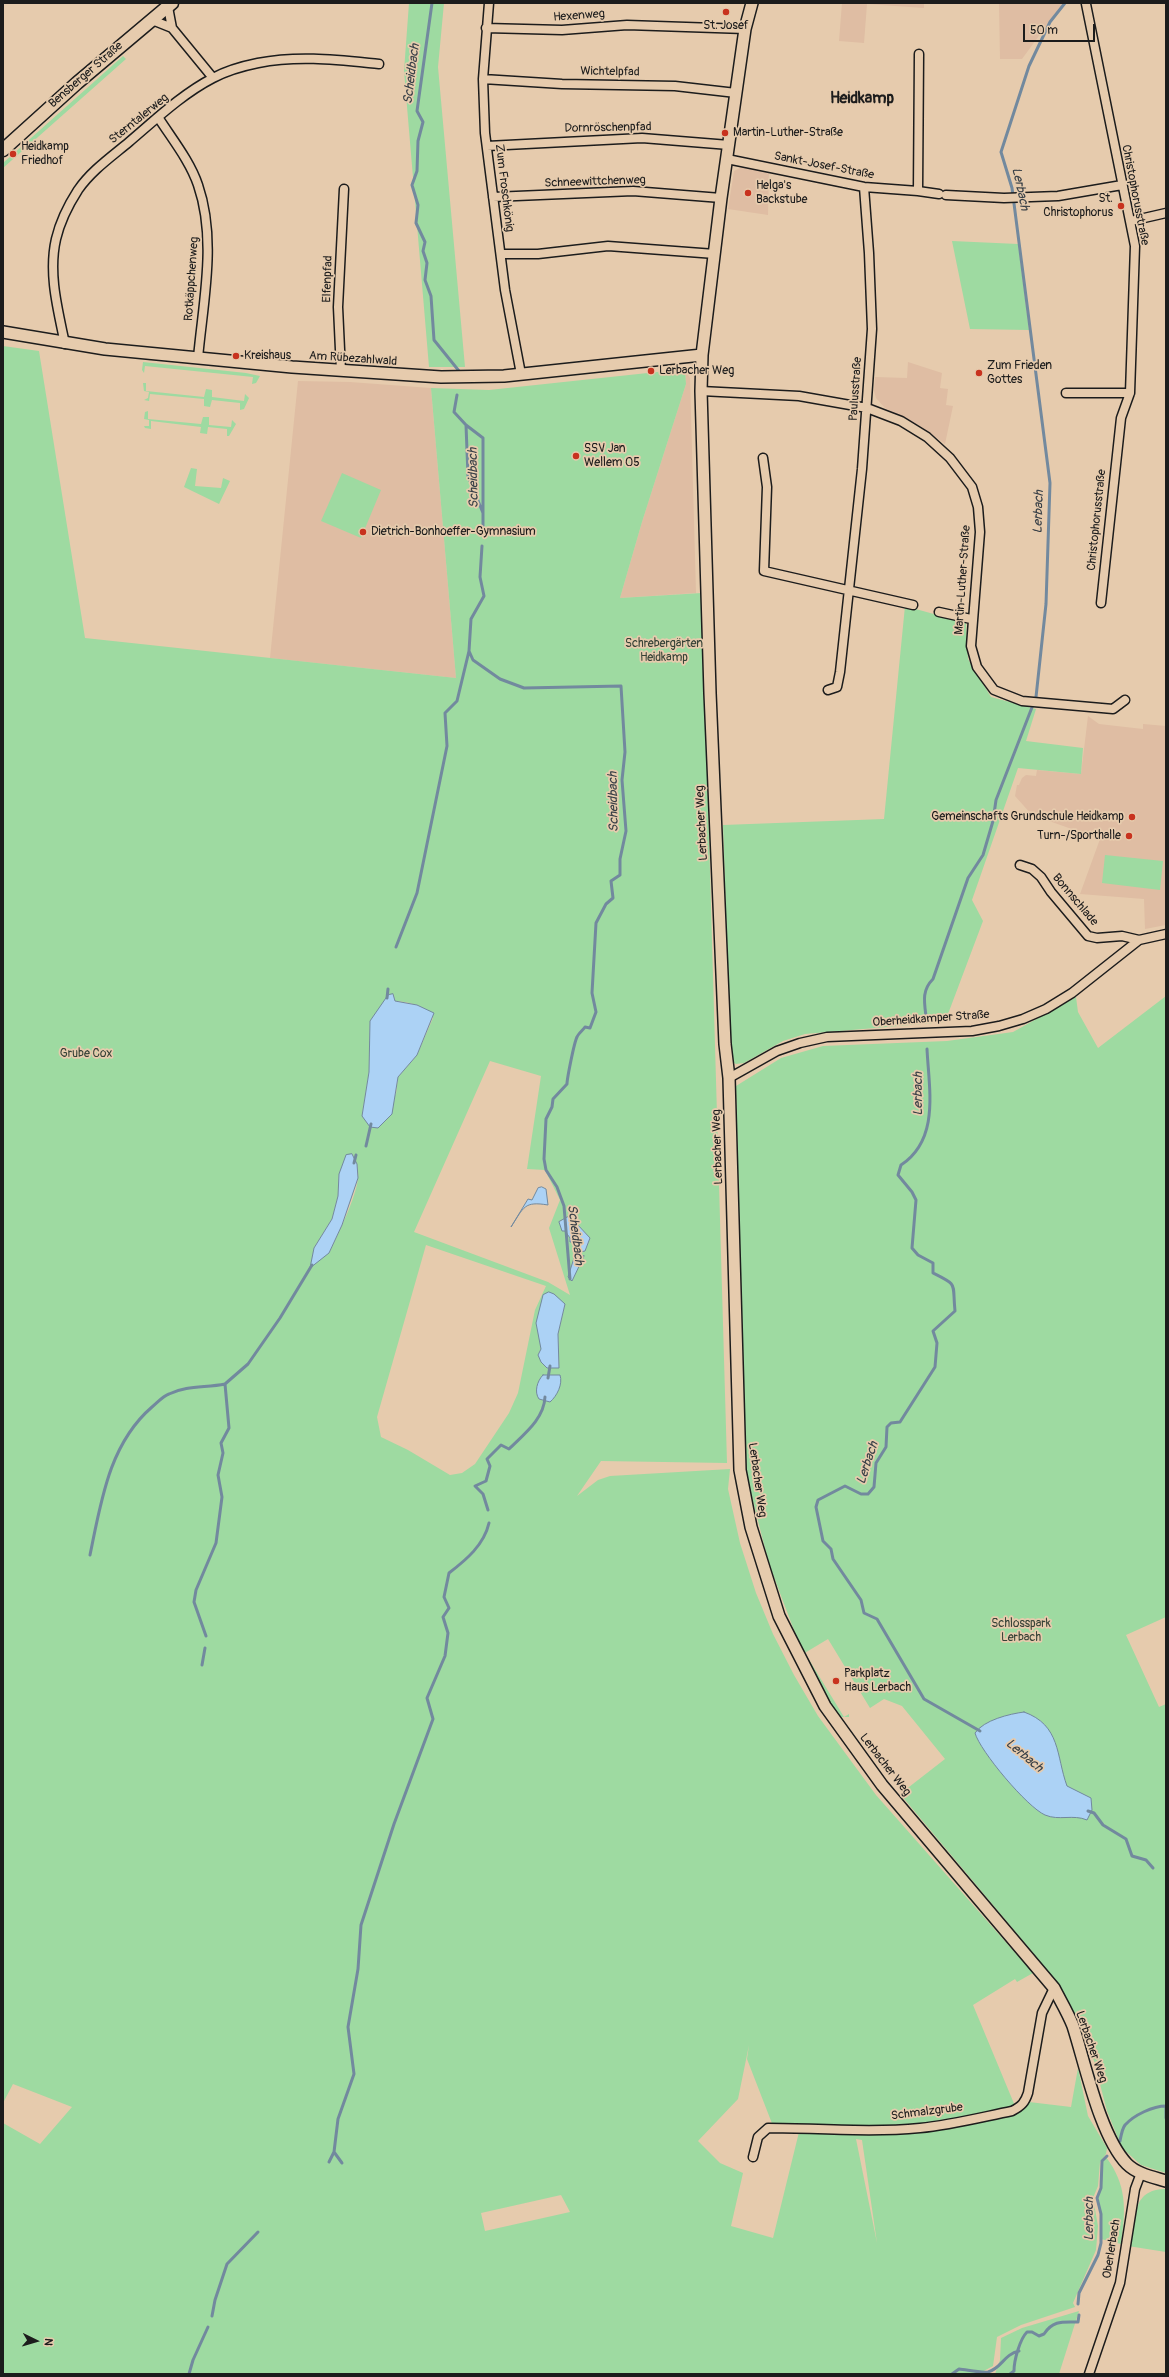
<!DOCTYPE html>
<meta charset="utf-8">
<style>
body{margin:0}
#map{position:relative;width:1169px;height:2377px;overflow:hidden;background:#e6cbad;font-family:Pangolin,sans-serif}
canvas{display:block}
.frame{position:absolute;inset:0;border:4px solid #1c1c1c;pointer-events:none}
.north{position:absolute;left:16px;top:2321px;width:40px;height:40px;-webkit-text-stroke:3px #e6cbad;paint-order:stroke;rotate:95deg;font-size:11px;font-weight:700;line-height:16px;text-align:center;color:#1c1c1c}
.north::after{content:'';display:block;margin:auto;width:14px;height:18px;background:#1c1c1c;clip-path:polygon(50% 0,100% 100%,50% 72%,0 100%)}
.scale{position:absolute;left:1023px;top:24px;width:72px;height:18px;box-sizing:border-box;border:2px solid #1c1c1c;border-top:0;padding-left:5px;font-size:12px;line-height:14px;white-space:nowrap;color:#1c1c1c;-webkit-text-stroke:3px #e6cbad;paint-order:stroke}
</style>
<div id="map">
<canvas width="1169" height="2377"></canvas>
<div class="frame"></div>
<div class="north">N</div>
<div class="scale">50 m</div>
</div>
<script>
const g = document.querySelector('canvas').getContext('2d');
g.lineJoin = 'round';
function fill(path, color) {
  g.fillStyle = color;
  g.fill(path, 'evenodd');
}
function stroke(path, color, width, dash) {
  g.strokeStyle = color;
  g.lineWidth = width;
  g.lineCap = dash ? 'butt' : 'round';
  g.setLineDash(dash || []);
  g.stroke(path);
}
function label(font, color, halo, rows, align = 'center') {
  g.font = font + ' Pangolin,sans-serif';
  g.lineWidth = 3.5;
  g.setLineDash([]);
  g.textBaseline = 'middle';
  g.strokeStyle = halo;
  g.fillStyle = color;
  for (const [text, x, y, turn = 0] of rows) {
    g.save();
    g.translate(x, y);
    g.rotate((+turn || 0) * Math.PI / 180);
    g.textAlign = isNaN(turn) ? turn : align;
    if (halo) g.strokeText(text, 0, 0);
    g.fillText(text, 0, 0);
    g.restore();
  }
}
const built = new Path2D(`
 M842,3H924V8L867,4L864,43L839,41Z
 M999,3H1063L1022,59H1000Z
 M742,167L769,171L768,215L728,209L734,171Z
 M908,362L942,373L940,388L948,389L946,405L953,406L945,444L920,426L885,408L876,398L874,391L875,377L907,378Z
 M685,369L690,378L696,593L620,598L642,522L686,384Z
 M298,381L350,382L431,388L456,678L270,658Z
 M1088,716L1099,724L1143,729V724L1166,726V925L1145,929L1144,899L1080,894L1100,839L1032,815L1015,796L1017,785H1019L1022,778L1026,775L1036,776L1037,770L1081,774Z`);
const green = new Path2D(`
 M409,3H444L438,67L465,367H429L404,71Z
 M123,56L126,59L3,168V163Z
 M952,241L1018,244L1029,330L970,329Z
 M3,346L39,351L85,638L456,678L431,388L489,390L685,369L686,384L642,522L620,598L702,593L727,1463L601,1461L577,1496L598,1480L610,1476L730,1469L728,1489L740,1543L756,1593L773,1634L794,1675L818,1716L876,1795L1033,1973L1017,1982L1015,1979L973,2005L1015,2106L1007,2109L949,2122L861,2128L773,2126L747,2059L749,2045L738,2099L698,2141L720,2163L743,2173L731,2226L773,2238L799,2132C863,2132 923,2134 985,2120C1001,2117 1019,2116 1029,2102L1071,2107L1078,2068L1088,2116L1107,2148L1106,2154L1100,2162L1098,2186L1093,2198L1098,2226L1096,2250L1073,2303L1075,2307L1021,2325L997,2337L993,2366L978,2374H3V2123L40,2144L72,2107L13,2084L3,2103ZM393,994L395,1001C411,1002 423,1005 433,1018L417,1055L398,1077L396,1094L362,1116L369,1072L370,1021ZM490,1061L541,1076L527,1169L545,1170L560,1200L549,1228L570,1295L548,1282L414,1232ZM352,1154C356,1161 359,1169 358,1178C356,1198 338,1234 329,1253L314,1248L332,1219L338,1196L339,1174ZM575,1213L577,1224L590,1238L575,1249L576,1242L570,1238L559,1222ZM426,1245L546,1286L535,1310L518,1393L509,1413L475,1464L462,1473L450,1475L408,1450L381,1437L377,1417ZM565,1304L558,1334L559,1368L538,1355ZM543,1375H560L550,1401L539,1399ZM856,2139L862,2140L877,2243ZM561,2195L570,2212L485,2231L481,2213Z
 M143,362L246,373L260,376L256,383L252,384L253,377L145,366L144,373L142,370Z
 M143,383H146V391L204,397L206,389L212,390V397L244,401L245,394L249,398L244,409L240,410V403L212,400L210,407L204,406V399L150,394L149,401L144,400L148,398L149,392L144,391Z
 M148,411V419L201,424L203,417H209V425L231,427L232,420L236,424L229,436H227V429L208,427L207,434L200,433L201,427L151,421V429L145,428L144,426H149V420L144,419L145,412Z
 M191,468L197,469L195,486L221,488L223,478L230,481L219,504L184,487Z
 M342,473L381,490L361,538L321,521Z
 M905,606L966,623L968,659L991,697L1036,709L1026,741L1083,748L1081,774L1018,768L972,900L983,921L945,1022L805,1034L783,1041L744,1063L736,1064L731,1061L723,825L884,819Z
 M1105,855L1163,861L1160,890L1102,883Z
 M1166,996V1617L1126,1635L1159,1707L1166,1704V2173L1141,2165L1122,2148L1107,2111L1094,2061L1076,2016L1039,1960L900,1794L945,1759L902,1706L884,1699L870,1708L828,1639L803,1654L769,1564L745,1470L736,1086L781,1058L823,1046L947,1041L1013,1032L1076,997L1078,1012L1098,1048Z
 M804,1658H808L844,1717L849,1714V1717H839Z
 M1106,2157C1127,2185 1126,2209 1121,2244L1101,2239L1100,2214L1097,2200L1101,2186L1102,2163Z
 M1166,2189V2252L1128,2246L1133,2208H1137C1141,2194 1152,2189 1166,2189Z
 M1079,2311L1059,2374H995L1000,2360L1001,2338L1022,2328Z`);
const water = new Path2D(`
 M393,994L395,1001L417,1005L434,1013L417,1055L398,1077L392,1114L378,1128L370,1127L362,1116L369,1072L370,1021L388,995Z
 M352,1154L357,1164L358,1178L342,1225L329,1253L310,1268L314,1248L332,1219L338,1196L339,1174L346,1155Z
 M542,1187L546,1189L548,1205C524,1201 524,1207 511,1227L528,1199L532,1200L538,1188Z
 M575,1213L577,1224L590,1238L585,1251L575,1253L576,1242H570V1238L565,1231H562L559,1222Z
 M584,1256L572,1281L568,1277L574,1258Z
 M549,1292L554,1294L565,1304L558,1334L559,1368H547L541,1362L538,1355L541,1349L536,1323L543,1295Z
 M543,1375H560C563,1384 557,1396 550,1402L539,1399C534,1392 537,1381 543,1375Z
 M1024,1712C1061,1725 1056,1756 1067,1786L1091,1798L1092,1810L1087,1820C1073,1814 1059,1821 1045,1815C1027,1807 980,1751 975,1733C984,1720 1009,1714 1024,1712Z`);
const stream = new Path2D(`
 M432,3L417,111L423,122L418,141L417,171L412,185L418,205L416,223L425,242L423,251L427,263L425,280L431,296L434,340L459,371
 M457,395L454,412L466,425L483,438V528
 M466,425L468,476L483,513
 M482,546L480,577L484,596L471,619L469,651L473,660L500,679L524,688L621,686L625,752L622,780L626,831L620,859V875L611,881L613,898L606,904L596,923L592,993L596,1012L590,1028L585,1027C583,1030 578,1034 577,1037C574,1043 567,1079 567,1084L553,1099L552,1107L546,1119L544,1159L546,1170L557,1187L564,1206L570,1279
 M396,947L417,893L447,746L445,713L457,701L469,651
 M387,998L388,989
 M926,1016C924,1001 922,990 933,979L968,878L983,855L993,821L996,800L1036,697L1046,604L1050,483L1012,188L1001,152L1029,66L1050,22L1065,3
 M927,1049C929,1090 940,1139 901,1165L898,1175L912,1192L916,1200L912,1248L918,1255L933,1263V1273C959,1286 952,1282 955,1311L933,1331L937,1343L935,1367L900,1422L891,1423L887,1427L886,1447L876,1463L874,1487L868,1494H861L845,1486L818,1500L816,1507L823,1541L831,1549L833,1559L861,1600L864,1613L877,1619L924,1699L980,1731
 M366,1146L371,1124
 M354,1163L356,1155
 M548,1378L550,1366
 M488,1510L483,1494L475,1486L486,1481L490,1466L487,1459L501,1445L509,1449C524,1434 544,1419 545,1397
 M90,1555C101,1502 109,1444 152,1407C158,1402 163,1396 169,1394C187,1385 206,1388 225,1384
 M206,1636L194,1602L196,1590L216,1543L222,1497L218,1475L223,1453L221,1443L229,1428L225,1384L248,1364L280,1318L312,1265
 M202,1665L205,1648
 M1088,1811L1094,1813L1103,1825L1126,1839L1132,1856L1146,1860L1153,1868
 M1166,2106V2118
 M1120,2141C1121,2136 1122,2129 1125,2125C1134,2115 1153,2106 1166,2106
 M334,2152L342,2163
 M329,2162L334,2152L338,2119L354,2074L348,2027L358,1969L361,1925L394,1824L433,1719L427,1698L445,1656L448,1633L443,1617L449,1608L444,1597L449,1573C466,1560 484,1545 489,1523
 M1078,2304L1079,2293L1098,2255L1101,2243V2214L1097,2198L1101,2188L1102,2161L1107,2156
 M212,2316L215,2300L227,2264L258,2232
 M189,2374L193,2360L208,2327
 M952,2374L959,2369C968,2370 980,2373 988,2372C1001,2369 1004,2354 1019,2351
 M1010,2374L1014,2371C1014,2360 1020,2339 1027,2332H1032L1039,2336L1044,2334C1053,2320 1063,2322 1078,2322L1079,2315`);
const minor = new Path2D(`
 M489,3L483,79L485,133L505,290L521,374
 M1086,4L1135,246L1130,393L1121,418L1101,603
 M168,7L172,28L213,78
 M152,20L172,28
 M486,28L562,30L627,25L745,29
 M483,79L562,84L675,86L736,93
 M158,117C172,139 190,161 198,185C217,240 203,302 198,358
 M487,146L642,138L729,145
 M727,159L864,187L918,191L919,54
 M918,191L939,194
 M946,195L1004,198L1058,196L1122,185
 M493,197L633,191L721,198
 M1131,221L1166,213
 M501,254H538L608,246L715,254
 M65,344C58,310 48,274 56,239C60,222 69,204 78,190C91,171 111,157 129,142C155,120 182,94 213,78C226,71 243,66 258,63C299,55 338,60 379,64
 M341,371L338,307L344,189
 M701,391L799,396L867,408L901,421L927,437L950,458L972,487L978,507L980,532L971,646L977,667L994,690L1022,701L1113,709L1125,700
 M1066,393H1130
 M763,458L767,487L764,571L913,605
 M939,612L971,619
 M828,690L837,687L840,672L862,469L872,329L869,253L864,187
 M1020,865L1032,869L1041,877L1051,892L1088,936L1097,938L1122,936L1139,940
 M729,1078L777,1051L800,1043L827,1037L972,1031L999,1026L1023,1019L1046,1009L1072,993L1139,940L1166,934
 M753,2157L758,2137L768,2128C818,2128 869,2133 920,2128C951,2125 982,2117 1012,2111C1022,2106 1025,2102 1028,2093L1042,2013L1054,1988
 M1089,2374L1120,2283L1135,2189L1141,2173`);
const tertiary = new Path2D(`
 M752,3L745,29L721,198L702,355L701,391L710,693L725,1044L729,1078L740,1470L751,1527L779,1616L825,1706L882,1785L1054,1988C1060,2000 1068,2013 1073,2026C1085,2063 1100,2136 1127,2164C1137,2174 1153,2177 1166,2181
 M3,332L105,349L292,367L441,377L504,376L702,355`);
const secondary = new Path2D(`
 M3,150L77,83L172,3`);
const markers = [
 [726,12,4,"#c8321e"],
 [725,133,4,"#c8321e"],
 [13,154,4,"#c8321e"],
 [748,193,4,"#c8321e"],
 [1121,206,4,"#c8321e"],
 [236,356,4,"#c8321e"],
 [651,371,4,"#c8321e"],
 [979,373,4,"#c8321e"],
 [576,456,4,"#c8321e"],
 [363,532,4,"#c8321e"],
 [1132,817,4,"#c8321e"],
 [1129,836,4,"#c8321e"],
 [836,1681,4,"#c8321e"]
];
const streetNames = [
 ["Hexenweg",579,16,-4],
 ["Wichtelpfad",610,72,1],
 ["Bensberger Straße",86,75,-41],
 ["Sterntalerweg",139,119,-39],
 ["Dornröschenpfad",608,128,-1],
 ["Sankt-Josef-Straße",824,166,11],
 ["Schneewittchenweg",595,182,-2],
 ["Zum Froschkönig",504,188,83],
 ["Christophorusstraße",1135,195,79],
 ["Rotkäppchenweg",192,279,-86],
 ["Elfenpfad",328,279,-88],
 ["Am Rübezahlwald",353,359,4],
 ["Paulusstraße",856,389,-86],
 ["Christophorusstraße",1097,520,-84],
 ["Martin-Luther-Straße",963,580,-86],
 ["Lerbacher Weg",702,823,-93],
 ["Bonnschlade",1075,900,50],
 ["Oberheidkamper Straße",931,1019,-4],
 ["Lerbacher Weg",718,1147,-92],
 ["Lerbacher Weg",757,1480,82],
 ["Lerbacher Weg",885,1765,52],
 ["Lerbacher Weg",1091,2047,71],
 ["Schmalzgrube",927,2112,-7],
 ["Oberlerbach",1112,2249,-81]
];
const poiNames = [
 ["St. Josef",726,26,"center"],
 ["Martin-Luther-Straße",733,133],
 ["Heidkamp",21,147],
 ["Friedhof",21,161],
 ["Helga's",756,186],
 ["Backstube",756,200],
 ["St.",1113,199,"right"],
 ["Christophorus",1113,213,"right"],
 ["Kreishaus",244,356],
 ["Zum Frieden",987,366],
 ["Gottes",987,380],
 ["Lerbacher Weg",659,371],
 ["SSV Jan",584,449],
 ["Wellem 05",584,463],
 ["Dietrich-Bonhoeffer-Gymnasium",371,532],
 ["Gemeinschafts Grundschule Heidkamp",1124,817,"right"],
 ["Turn-/Sporthalle",1121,836,"right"],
 ["Parkplatz",844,1674],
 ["Haus Lerbach",844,1688]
];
const parkNames = [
 ["Schrebergärten",664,644],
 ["Heidkamp",664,658],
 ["Grube Cox",86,1054],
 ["Schlosspark",1021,1624],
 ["Lerbach",1021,1638]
];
const waterNames = [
 ["Scheidbach",412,74,-83],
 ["Lerbach",1020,189,78],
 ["Scheidbach",474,478,-91],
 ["Lerbach",1039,512,-88],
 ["Scheidbach",614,802,-91],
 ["Lerbach",919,1094,-90],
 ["Scheidbach",575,1235,83],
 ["Lerbach",868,1463,-72],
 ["Lerbach",1024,1756,40],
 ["Lerbach",1090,2219,-90]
];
const districtNames = [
 ["Heidkamp",862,99]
];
fill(built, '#dfbda3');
fill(green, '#9edaa1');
fill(water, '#acd2f5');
stroke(water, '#72899e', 1);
stroke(stream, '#72899e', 3);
stroke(minor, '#1c1c1c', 11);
stroke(tertiary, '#1c1c1c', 14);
stroke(secondary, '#1c1c1c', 15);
stroke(minor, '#e6cbad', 8);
stroke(tertiary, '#e6cbad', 11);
stroke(secondary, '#e6cbad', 12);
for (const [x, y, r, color] of markers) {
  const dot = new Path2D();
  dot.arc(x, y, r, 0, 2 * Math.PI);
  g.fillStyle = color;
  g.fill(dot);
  stroke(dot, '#e6cbad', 1.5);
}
label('12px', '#1c1c1c', '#e6cbad', streetNames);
label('12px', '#1c1c1c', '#e6cbad', poiNames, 'left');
label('12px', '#364237', '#e6cbad', parkNames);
label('italic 13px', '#394047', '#e6cbad', waterNames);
label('bold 16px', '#1c1c1c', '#e6cbad', districtNames);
</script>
